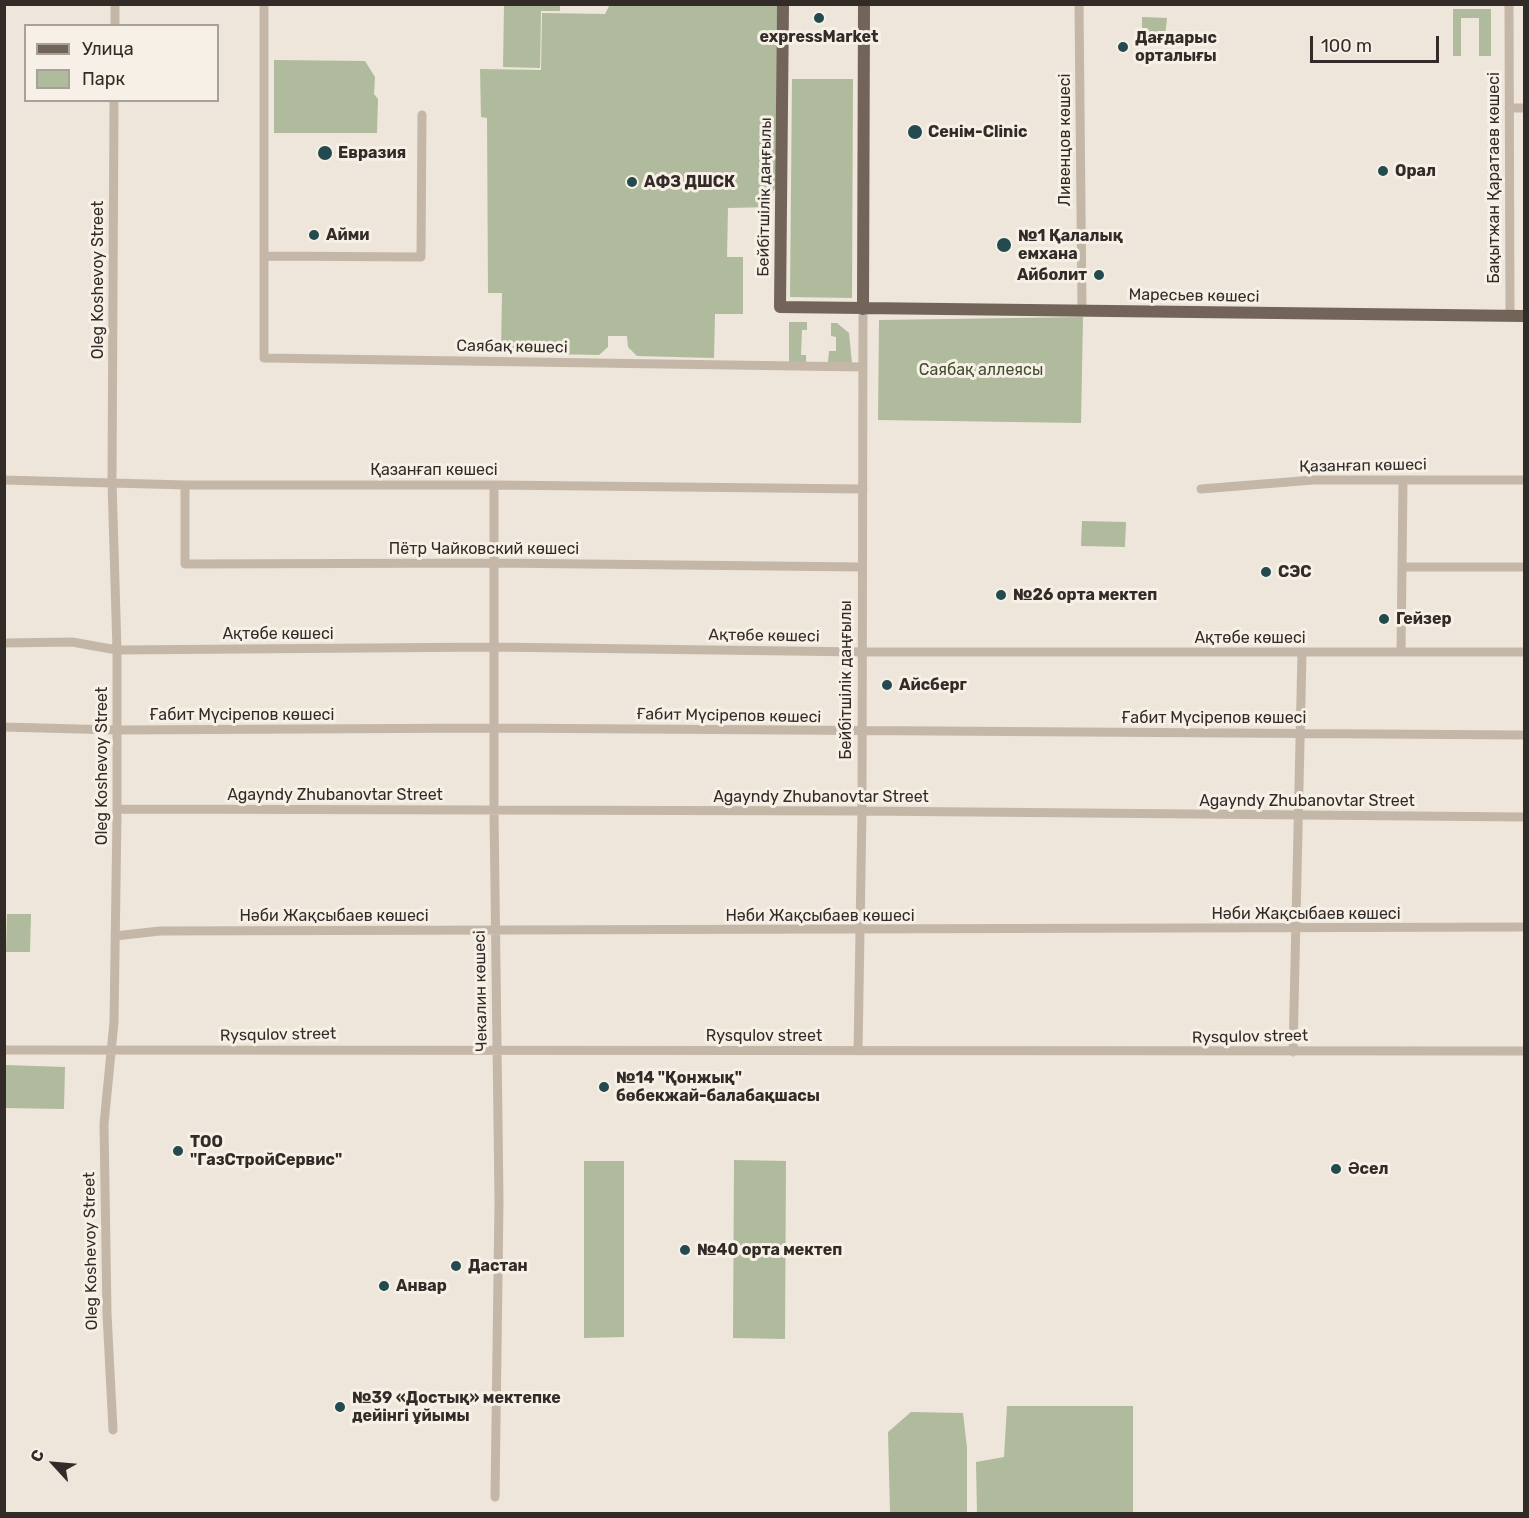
<!DOCTYPE html>
<meta charset="utf-8">
<style>
body{margin:0}
#map{position:relative;width:1529px;height:1518px;overflow:hidden;background:#eee6da;font-family:Rubik,sans-serif}
canvas{display:block}
.frame{position:absolute;inset:0;border:6px solid #322b27;pointer-events:none}
.legend{position:absolute;left:24px;top:24px;width:195px;height:78px;box-sizing:border-box;background:#f7f0e6;border:2px solid #a8a19a;margin:0;padding:8px 10px;list-style:none;font-size:18px;color:#322b27}
.legend li{display:flex;align-items:center;gap:12px;height:30px}
.legend b{width:30px;border:2px solid #a8a19a}
.north{position:absolute;left:24px;top:1434px;width:60px;height:60px;-webkit-text-stroke:4px #f7f0e6;paint-order:stroke;rotate:296deg;font-size:16px;font-weight:700;line-height:24px;text-align:center;color:#322b27}
.north::after{content:'';display:block;margin:auto;width:21px;height:27px;background:#322b27;clip-path:polygon(50% 0,100% 100%,50% 72%,0 100%)}
.scale{position:absolute;left:1310px;top:36px;width:129px;height:27px;box-sizing:border-box;border:3px solid #322b27;border-top:0;padding-left:8px;font-size:18px;line-height:21px;white-space:nowrap;color:#322b27;-webkit-text-stroke:4px #f7f0e6;paint-order:stroke}
</style>
<div id="map">
<canvas width="1529" height="1518"></canvas>
<div class="frame"></div>
<ul class="legend">
<li><b style="height:8px;background:#73645a"></b>Улица</li>
<li><b style="height:16px;background:#afbb9c"></b>Парк</li>
</ul>
<div class="north">С</div>
<div class="scale">100 m</div>
</div>
<script>
const g = document.querySelector('canvas').getContext('2d');
g.lineJoin = 'round';
function fill(path, color) {
  g.fillStyle = color;
  g.fill(path, 'evenodd');
}
function stroke(path, color, width, dash) {
  g.strokeStyle = color;
  g.lineWidth = width;
  g.lineCap = dash ? 'butt' : 'round';
  g.setLineDash(dash || []);
  g.stroke(path);
}
function label(font, color, halo, rows, align = 'center') {
  g.font = font + ' Rubik,sans-serif';
  g.lineWidth = 6;
  g.setLineDash([]);
  g.textBaseline = 'middle';
  g.strokeStyle = halo;
  g.fillStyle = color;
  for (const [text, x, y, turn = 0] of rows) {
    g.save();
    g.translate(x, y);
    g.rotate((+turn || 0) * Math.PI / 180);
    g.textAlign = isNaN(turn) ? turn : align;
    if (halo) g.strokeText(text, 0, 0);
    g.fillText(text, 0, 0);
    g.restore();
  }
}
const green = new Path2D(`
 M610,4L777,5L776,187L772,193L771,207L728,208L727,257H743V314H715L714,358L637,356L628,347L627,336H608V347L599,355L501,353L502,293H488L487,118L481,117L480,69L541,70L542,13L605,14Z
 M504,5H560V11H541L540,68L503,67Z
 M1453,9H1491V56H1479V18H1461V56H1453Z
 M1142,17L1167,18L1165,37L1156,40L1142,37Z
 M274,60L365,61L375,77L374,94L378,99L377,133H274Z
 M792,79H853L852,298L790,297Z
 M1083,317L1081,423L878,420L879,320Z
 M789,322H807V330H802L801,355H806V362H789Z
 M831,323H837L849,333L852,363L828,362L829,351H836V337L831,336Z
 M1082,521L1126,522L1125,547L1081,546Z
 M7,914H31L30,952H6Z
 M5,1065L65,1067L64,1109L5,1108Z
 M734,1160L786,1161L785,1339L733,1338Z
 M584,1161H624V1337L584,1338Z
 M1007,1406H1133V1513H977L976,1462L1004,1457Z
 M911,1412L963,1413L967,1448V1513H890L888,1432Z`);
const minor = new Path2D(`
 M264,4V358L863,367
 M1079,4L1082,311
 M1509,4L1510,316
 M115,26V4
 M1509,108H1524
 M264,256L421,257L422,115
 M4,480L185,485H494L863,489
 M185,485V564L494,563L862,567
 M494,485V811L499,1201L495,1497
 M1201,489L1313,480H1524
 M1403,567H1524
 M4,643L72,642L117,650L493,647L862,652H1524
 M1401,652L1403,481
 M4,727L116,730L493,728L1524,735
 M117,809L862,811L1524,817
 M115,936L160,931L1524,927
 M4,1050L1524,1051
 M858,1051L862,811L863,309
 M1293,1052L1302,653
 M113,1430L107,1314L104,1124L114,1022L117,816V650L112,482L114,100`);
const major = new Path2D(`
 M783,4L780,307L1524,316
 M863,309L864,4`);
const markers = [
 [819,18,6,"#224a4f"],
 [1123,47,6,"#224a4f"],
 [915,132,8,"#224a4f"],
 [325,153,8,"#224a4f"],
 [1383,171,6,"#224a4f"],
 [632,182,6,"#224a4f"],
 [314,235,6,"#224a4f"],
 [1004,245,8,"#224a4f"],
 [1099,275,6,"#224a4f"],
 [1266,572,6,"#224a4f"],
 [1001,595,6,"#224a4f"],
 [1384,619,6,"#224a4f"],
 [887,685,6,"#224a4f"],
 [604,1087,6,"#224a4f"],
 [178,1151,6,"#224a4f"],
 [1336,1169,6,"#224a4f"],
 [685,1250,6,"#224a4f"],
 [456,1266,6,"#224a4f"],
 [384,1286,6,"#224a4f"],
 [340,1407,6,"#224a4f"]
];
const poiNames = [
 ["expressMarket",819,37,"center"],
 ["Дағдарыс",1135,38],
 ["орталығы",1135,56],
 ["Сенім-Clinic",928,132],
 ["Евразия",338,153],
 ["Орал",1395,171],
 ["АФЗ ДШСК",644,182],
 ["Айми",326,235],
 ["№1 Қалалық",1018,236],
 ["емхана",1018,254],
 ["Айболит",1087,275,"right"],
 ["СЭС",1278,572],
 ["№26 орта мектеп",1013,595],
 ["Гейзер",1396,619],
 ["Айсберг",899,685],
 ["№14 \"Қонжық\"",616,1078],
 ["бөбекжай-балабақшасы",616,1096],
 ["ТОО",190,1142],
 ["\"ГазСтройСервис\"",190,1160],
 ["Əсел",1348,1169],
 ["№40 орта мектеп",697,1250],
 ["Дастан",468,1266],
 ["Анвар",396,1286],
 ["№39 «Достық» мектепке",352,1398],
 ["дейінгі ұйымы",352,1416]
];
const streetNames = [
 ["Ливенцов көшесі",1065,140,-90],
 ["Бақытжан Қаратаев көшесі",1494,178,-90],
 ["Бейбітшілік даңғылы",765,197,-89],
 ["Oleg Koshevoy Street",98,280,-90],
 ["Маресьев көшесі",1194,296,1],
 ["Саябақ көшесі",512,347,1],
 ["Қазанғап көшесі",1363,466,-1],
 ["Қазанғап көшесі",434,470],
 ["Пётр Чайковский көшесі",484,549],
 ["Ақтөбе көшесі",278,634],
 ["Ақтөбе көшесі",764,636,1],
 ["Ақтөбе көшесі",1250,638],
 ["Бейбітшілік даңғылы",846,680,-90],
 ["Ғабит Мүсірепов көшесі",242,715],
 ["Ғабит Мүсірепов көшесі",729,716,1],
 ["Ғабит Мүсірепов көшесі",1214,718],
 ["Oleg Koshevoy Street",102,766,-90],
 ["Agayndy Zhubanovtar Street",335,795],
 ["Agayndy Zhubanovtar Street",821,797],
 ["Agayndy Zhubanovtar Street",1307,801],
 ["Нәби Жақсыбаев көшесі",1306,914],
 ["Нәби Жақсыбаев көшесі",334,916],
 ["Нәби Жақсыбаев көшесі",820,916],
 ["Чекалин көшесі",481,991,-91],
 ["Rysqulov street",278,1035,-1],
 ["Rysqulov street",764,1036],
 ["Rysqulov street",1250,1037,-1],
 ["Oleg Koshevoy Street",91,1251,-91]
];
const parkNames = [
 ["Саябақ аллеясы",981,370]
];
fill(green, '#afbb9c');
stroke(minor, '#c5b7a8', 9);
stroke(major, '#73645a', 12);
for (const [x, y, r, color] of markers) {
  const dot = new Path2D();
  dot.arc(x, y, r, 0, 2 * Math.PI);
  g.fillStyle = color;
  g.fill(dot);
  stroke(dot, '#f7f0e6', 2);
}
label('bold 16px', '#322b27', '#f7f0e6', poiNames, 'left');
label('16px', '#322b27', '#f7f0e6', streetNames);
label('16px', '#404e2e', '#f7f0e6', parkNames);
</script>
